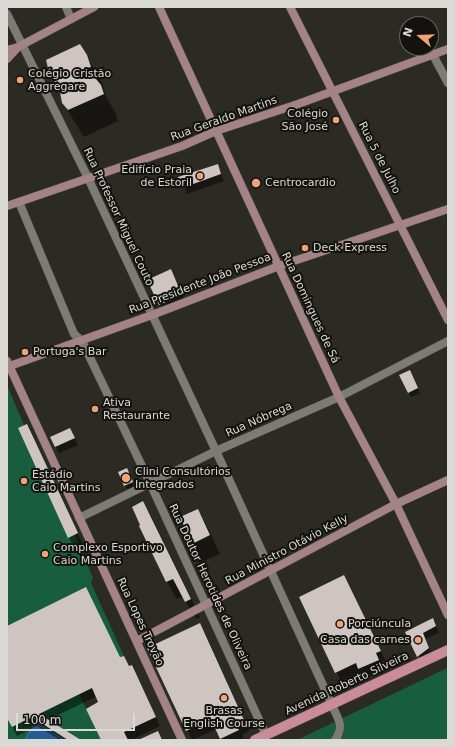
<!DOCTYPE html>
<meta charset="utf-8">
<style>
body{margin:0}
#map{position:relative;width:455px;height:747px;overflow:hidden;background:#2b2a23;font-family:"DejaVu Sans",sans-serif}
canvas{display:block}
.frame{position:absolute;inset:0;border:8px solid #dad9d5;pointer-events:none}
.north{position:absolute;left:399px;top:16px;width:40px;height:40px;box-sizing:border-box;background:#13120f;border:1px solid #63625e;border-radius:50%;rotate:289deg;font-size:11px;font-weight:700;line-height:16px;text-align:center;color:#dad9d5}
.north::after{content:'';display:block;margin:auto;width:14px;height:18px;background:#efa377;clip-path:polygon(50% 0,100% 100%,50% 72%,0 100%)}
.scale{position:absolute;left:16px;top:713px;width:119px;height:18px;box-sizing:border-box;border:2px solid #dad9d5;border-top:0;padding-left:5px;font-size:12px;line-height:14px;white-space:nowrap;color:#dad9d5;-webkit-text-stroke:3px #13120f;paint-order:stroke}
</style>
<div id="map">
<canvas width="455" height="747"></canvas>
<div class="frame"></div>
<div class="north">N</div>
<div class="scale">100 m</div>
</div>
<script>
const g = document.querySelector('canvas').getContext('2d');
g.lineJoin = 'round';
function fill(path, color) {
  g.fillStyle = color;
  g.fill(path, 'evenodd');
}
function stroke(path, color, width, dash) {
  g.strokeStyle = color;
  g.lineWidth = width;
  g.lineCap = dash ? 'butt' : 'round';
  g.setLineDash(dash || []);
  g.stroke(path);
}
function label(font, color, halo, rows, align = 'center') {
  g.font = font + ' "DejaVu Sans",sans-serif';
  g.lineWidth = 4;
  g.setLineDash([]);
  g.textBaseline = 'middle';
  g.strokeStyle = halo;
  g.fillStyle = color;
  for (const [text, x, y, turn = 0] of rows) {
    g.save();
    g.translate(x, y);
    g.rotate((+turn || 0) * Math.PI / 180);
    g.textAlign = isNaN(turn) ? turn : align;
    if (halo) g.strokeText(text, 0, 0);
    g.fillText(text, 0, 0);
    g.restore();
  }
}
const green = new Path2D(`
 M7,385L24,425L27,424L78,533L75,535L93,578L91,583L124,656L120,657L79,694L101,740H8L7,737Z
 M447,668L448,740H297Z`);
const water = new Path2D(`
 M36,723L64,740H25Z`);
const shadow = new Path2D(`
 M86,55L102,83L105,94L116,114L118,121L84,137L63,103L61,91L50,72Z
 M217,165L224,181L187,194L180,178Z
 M173,275L184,299L162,309L149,280Z
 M401,375H412L420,393L411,397Z
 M27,425L82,543L74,546L69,538Z
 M73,435L78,445L59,453L51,437Z
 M129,474L134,486L127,489L125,485Z
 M143,502L153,520L200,617L196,619L183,597L177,599L167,582L141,526Z
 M198,510L208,528L220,554L204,561L193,543Z
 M349,585L385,660L380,662L383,669L364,678L361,672L341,681L300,597Z
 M433,619L439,633L425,639L432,655L422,662L407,633Z
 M200,625L206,635L249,731L242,735L244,740H222L217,729L192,740L187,730Z
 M7,627L120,658L129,667L132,666L160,726L131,740H102L100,703L97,696L48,720L79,740H60L37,726L17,736L7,716Z`);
const building = new Path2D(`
 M80,44L87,55L91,67L87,68L101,85L104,94L68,110L62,103L58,81L55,82L49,72L46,60Z
 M218,164L221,174L182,188L178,177Z
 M171,269L182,295L159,305L147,280Z
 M410,370L418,388L408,393L399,375Z
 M27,424L78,533L68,538L18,428Z
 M70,428L75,438L55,447L50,437Z
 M127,468L133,482L124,486L118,472Z
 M143,501L191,599L185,602L173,579L166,582L139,526L140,525L132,507Z
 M198,509L210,535L192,544L180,517Z
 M344,575L381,651L376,653L379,660L358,669L356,663L335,673L299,597Z
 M86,587L120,657L124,656L129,666L132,665L156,717L124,732L128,740H101L86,709L98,702L92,688L39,714L81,740H68L32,717L12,727L7,718V626Z
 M433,618L436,626L423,633L429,648L417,657L405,632Z
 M200,623L244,720L236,724L239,730L220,739L211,719L186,731L147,648Z
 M158,731L162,740H138Z`);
const street = new Path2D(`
 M66,7L71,19
 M7,14L88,178L216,451L332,705C338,720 345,725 335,740
 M433,55L448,83
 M19,202L74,334L82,341L150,483L266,735
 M79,518L216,451L339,397L448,341`);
const secondary = new Path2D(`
 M159,7L339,397L396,504L448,615
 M290,7L448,320
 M7,50L18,47L94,7
 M7,59L18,47
 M7,206L182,146L216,131L298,104L448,49
 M7,361L182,740
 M7,367L152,315L279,266L448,209
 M137,641L396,504L448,480`);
const primary = new Path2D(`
 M255,740L448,650`);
const markers = [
 [20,80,4,"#efa377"],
 [336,120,4,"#efa377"],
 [200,176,4,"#efa377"],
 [256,183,5,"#efa377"],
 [305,248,4,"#efa377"],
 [25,352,4,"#efa377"],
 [95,409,4,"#efa377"],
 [126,478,5,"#efa377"],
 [24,481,4,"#efa377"],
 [45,554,4,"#efa377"],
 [340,624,4,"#efa377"],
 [418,640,4,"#efa377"],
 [224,698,4,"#efa377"]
];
const poiNames = [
 ["Colégio Cristão",28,74],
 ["Aggregare",28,87],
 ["Colégio",328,114,"right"],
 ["São José",328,127,"right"],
 ["Edifício Praia",192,170,"right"],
 ["de Estoril",192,183,"right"],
 ["Centrocardio",265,183],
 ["Deck Express",313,248],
 ["Portuga's Bar",33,352],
 ["Ativa",103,403],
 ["Restaurante",103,416],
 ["Clini Consultórios",135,472],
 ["Integrados",135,485],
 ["Estádio",32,475],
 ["Caio Martins",32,488],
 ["Complexo Esportivo",53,548],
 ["Caio Martins",53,561],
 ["Porciúncula",348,624],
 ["Casa das carnes",410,640,"right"],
 ["Brasas",224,711,"center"],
 ["English Course",224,724,"center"]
];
const streetNames = [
 ["Rua Geraldo Martins",224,119,-20],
 ["Rua 5 de Julho",379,158,63],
 ["Rua Professor Miguel Couto",118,217,65],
 ["Rua Presidente João Pessoa",200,284,-21],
 ["Rua Domingues de Sá",310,308,65],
 ["Rua Nóbrega",259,420,-24],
 ["Rua Ministro Otávio Kelly",287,550,-28],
 ["Rua Doutor Herotides de Oliveira",210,587,65],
 ["Rua Lopes Trovão",140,622,65],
 ["Avenida Roberto Silveira",347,684,-25]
];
fill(green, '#175d3e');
fill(water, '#255c96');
stroke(water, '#5b82a9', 1);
fill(shadow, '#0007');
fill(building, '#cec4c2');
stroke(street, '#474640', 9);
stroke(secondary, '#474640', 9);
stroke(primary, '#474640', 11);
stroke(street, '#7d7b73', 8);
stroke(secondary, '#a48387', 8);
stroke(primary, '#ca8b9b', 10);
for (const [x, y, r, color] of markers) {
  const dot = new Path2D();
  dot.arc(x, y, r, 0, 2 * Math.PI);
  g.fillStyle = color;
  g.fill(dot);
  stroke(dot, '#13120f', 1.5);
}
label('11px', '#dad9d5', '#13120f', poiNames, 'left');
label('11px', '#dad9d5', '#13120f', streetNames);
</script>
